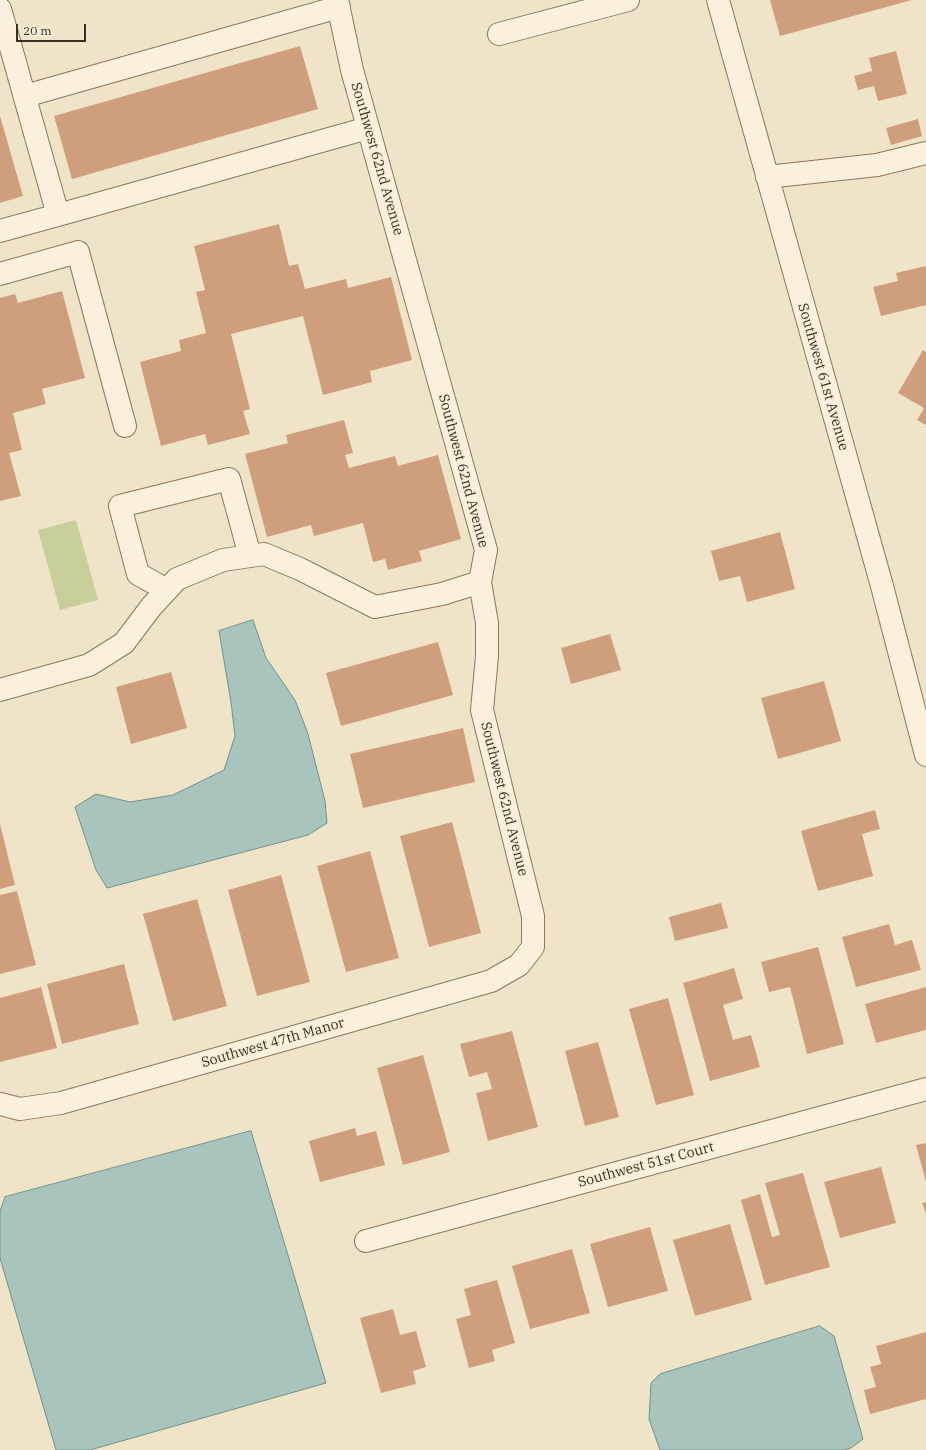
<!DOCTYPE html>
<style>
body{margin:0}
#map{position:relative;width:926px;height:1450px;overflow:hidden;background:#f0e4c8;font-family:"IBM Plex Serif",serif}
canvas{display:block}
.scale{position:absolute;left:16px;top:24px;width:70px;height:18px;box-sizing:border-box;border:2px solid #3d2e20;border-top:0;padding-left:5px;font-size:12px;line-height:14px;white-space:nowrap;color:#3d2e20;-webkit-text-stroke:3px #f7eed8;paint-order:stroke}
</style>
<div id="map">
<canvas width="926" height="1450"></canvas>
<div class="scale">20 m</div>
</div>
<script>
const g = document.querySelector('canvas').getContext('2d');
g.lineJoin = 'round';
function fill(path, color) {
  g.fillStyle = color;
  g.fill(path, 'evenodd');
}
function stroke(path, color, width, dash) {
  g.strokeStyle = color;
  g.lineWidth = width;
  g.lineCap = dash ? 'butt' : 'round';
  g.setLineDash(dash || []);
  g.stroke(path);
}
function label(font, color, halo, rows, align = 'center') {
  g.font = font + ' "IBM Plex Serif",serif';
  g.lineWidth = 3.5;
  g.setLineDash([]);
  g.textBaseline = 'middle';
  g.strokeStyle = halo;
  g.fillStyle = color;
  for (const [text, x, y, turn = 0] of rows) {
    g.save();
    g.translate(x, y);
    g.rotate((+turn || 0) * Math.PI / 180);
    g.textAlign = isNaN(turn) ? turn : align;
    if (halo) g.strokeText(text, 0, 0);
    g.fillText(text, 0, 0);
    g.restore();
  }
}
const green = new Path2D(`
 M76,520L98,600L60,610L38,530Z`);
const water = new Path2D(`
 M253,620L266,658L295,700L308,734L325,801L327,823L308,835L107,888L96,870L75,807L96,794L130,802L173,795L224,770L235,736L231,702L219,631Z
 M251,1131L326,1383L90,1450H56L0,1258V1211L5,1197Z
 M820,1326L834,1336L863,1439L851,1448L843,1450H660L649,1419L651,1383L660,1374Z`);
const building = new Path2D(`
 M770,0H912L780,36Z
 M300,46L318,109L72,179L54,116Z
 M896,51L907,94L878,101L874,86L858,90L854,76L872,71L869,58Z
 M0,116L23,196L0,203Z
 M918,119L922,136L891,145L886,128Z
 M279,224L289,266L298,264L305,289L346,279L348,288L391,277L412,360L370,371L372,382L323,395L303,316L231,334L250,409L243,411L250,434L208,445L205,434L161,446L140,362L181,351L179,340L206,333L196,292L205,290L194,246Z
 M926,266V305L881,316L873,287L898,281L896,273Z
 M62,291L85,378L42,389L46,404L13,413L22,450L9,453L21,496L0,501V298L15,294L18,303Z
 M923,350L926,352V425L917,420L924,408L898,393Z
 M344,420L353,453L345,455L349,468L395,456L398,466L438,455L461,539L419,551L422,561L388,570L385,559L373,562L363,523L314,536L311,525L267,537L245,454L288,443L286,435Z
 M780,532L795,589L747,602L740,576L719,581L711,551Z
 M610,634L621,670L571,684L561,648Z
 M438,642L453,695L341,726L326,673Z
 M171,672L187,728L131,744L116,687Z
 M824,681L841,741L778,759L761,698Z
 M463,728L475,782L363,808L350,754Z
 M875,810L880,829L862,834L873,876L818,891L801,831Z
 M452,822L481,933L429,947L400,836Z
 M0,824L15,885L0,889Z
 M370,851L399,958L346,972L317,866Z
 M281,875L310,982L257,996L228,890Z
 M17,891L36,965L0,974V895Z
 M197,899L227,1006L173,1021L143,914Z
 M721,903L728,928L675,941L669,917Z
 M889,924L895,945L912,940L921,970L856,987L842,937Z
 M818,947L844,1044L807,1054L790,987L769,992L761,962Z
 M124,964L139,1024L62,1044L47,984Z
 M734,968L743,999L723,1005L733,1040L751,1035L760,1067L710,1081L683,983Z
 M41,987L57,1048L0,1062V998Z
 M926,987V1030L876,1043L865,1004Z
 M668,998L694,1095L656,1105L629,1009Z
 M512,1031L538,1127L488,1141L476,1093L492,1089L487,1072L469,1077L460,1044Z
 M598,1042L619,1117L585,1126L565,1051Z
 M423,1055L450,1152L403,1165L377,1068Z
 M355,1128L357,1136L376,1131L385,1165L320,1182L309,1141Z
 M926,1143V1182L916,1145Z
 M881,1167L896,1223L840,1238L824,1182Z
 M803,1173L830,1267L765,1285L741,1200L760,1194L772,1237L780,1235L765,1183Z
 M926,1202V1214L922,1203Z
 M730,1224L752,1300L695,1316L673,1240Z
 M650,1227L668,1291L608,1307L590,1244Z
 M572,1249L590,1313L530,1329L512,1266Z
 M497,1280L515,1343L492,1350L495,1361L469,1368L456,1319L471,1315L464,1289Z
 M393,1309L400,1335L416,1331L426,1367L413,1371L416,1384L381,1393L360,1318Z
 M926,1332V1399L870,1414L864,1390L876,1387L870,1367L881,1364L876,1346Z`);
const minor = new Path2D(`
 M718,0L882,586L926,755
 M0,9L58,215L0,231
 M499,34L628,0
 M25,96L339,7
 M767,177L877,165L926,153
 M58,215L368,128
 M0,274L78,252L125,426
 M167,590L138,574L120,506L229,479L250,556
 M0,690L89,665L124,643L151,607L177,579L223,560L264,554L300,569L375,607L442,594L480,582
 M0,1104L20,1109L61,1103L491,981L519,965L533,947V916L482,710L487,656V623L480,582L486,550L352,70L337,0
 M366,1241L926,1089`);
const streetNames = [
 ["Southwest 62nd Avenue",377,159,74],
 ["Southwest 61st Avenue",823,377,74],
 ["Southwest 62nd Avenue",463,471,75],
 ["Southwest 62nd Avenue",504,799,76],
 ["Southwest 47th Manor",273,1043,-16],
 ["Southwest 51st Court",646,1165,-15]
];
fill(green, '#c9cf9b');
fill(water, '#a9c4bc');
stroke(water, '#6f938a', 1);
fill(building, '#cf9f7d');
stroke(minor, '#8d765c', 24);
stroke(minor, '#faf1dc', 22);
label('14px', '#3d2e20', '#f7eed8', streetNames);
</script>
